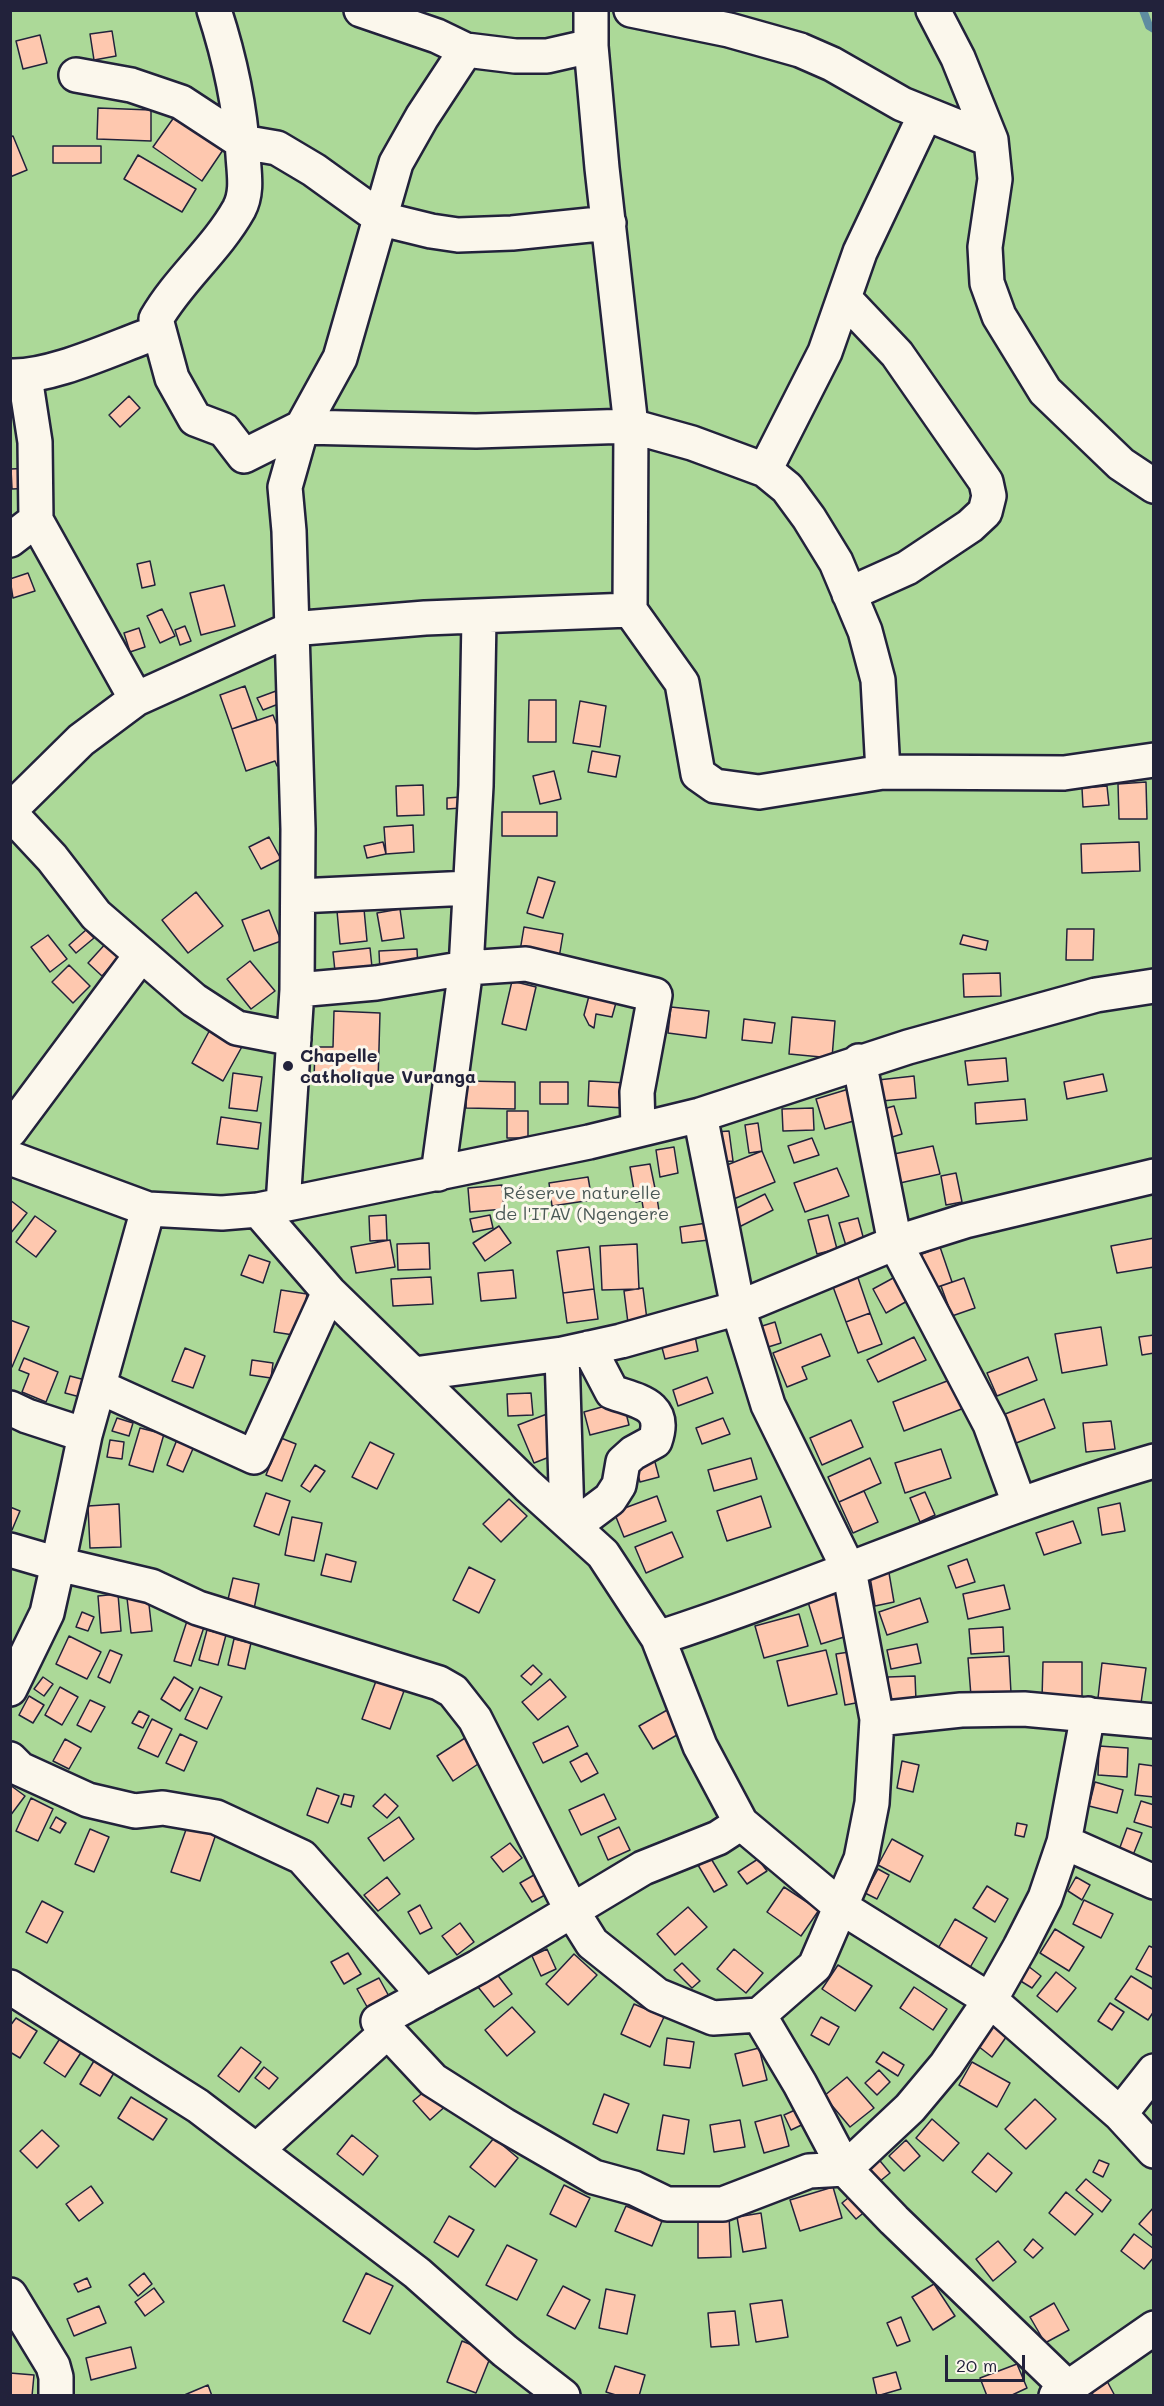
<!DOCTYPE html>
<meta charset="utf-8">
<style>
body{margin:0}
#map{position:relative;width:1164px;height:2406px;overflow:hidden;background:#fbf7ec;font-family:Mali,sans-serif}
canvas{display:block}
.frame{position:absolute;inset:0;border:12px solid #22223b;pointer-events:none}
.scale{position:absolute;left:945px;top:2355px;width:80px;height:27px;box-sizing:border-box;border:3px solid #22223b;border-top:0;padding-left:8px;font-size:18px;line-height:21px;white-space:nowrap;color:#22223b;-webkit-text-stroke:4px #fbf7ec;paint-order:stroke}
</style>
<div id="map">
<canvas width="1164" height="2406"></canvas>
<div class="frame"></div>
<div class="scale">20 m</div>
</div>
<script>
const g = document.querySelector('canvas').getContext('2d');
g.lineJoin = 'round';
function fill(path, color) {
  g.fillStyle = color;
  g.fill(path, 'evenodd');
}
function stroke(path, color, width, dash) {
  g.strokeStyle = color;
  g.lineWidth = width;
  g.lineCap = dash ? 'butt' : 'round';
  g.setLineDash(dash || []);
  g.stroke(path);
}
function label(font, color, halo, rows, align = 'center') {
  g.font = font + ' Mali,sans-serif';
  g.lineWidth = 6;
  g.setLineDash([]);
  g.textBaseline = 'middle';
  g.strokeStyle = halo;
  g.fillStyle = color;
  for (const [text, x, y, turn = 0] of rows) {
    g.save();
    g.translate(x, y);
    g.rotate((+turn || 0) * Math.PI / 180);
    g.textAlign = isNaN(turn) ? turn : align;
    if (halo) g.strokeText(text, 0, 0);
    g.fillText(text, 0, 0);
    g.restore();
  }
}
const green = new Path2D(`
 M11,11H1153V2395H11Z`);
const stream = new Path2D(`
 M1143,10L1149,26L1154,29`);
const building = new Path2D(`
 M112,31L116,56L94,60L90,34Z
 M40,35L47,63L23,69L16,41Z
 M98,108L151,110V141L97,139Z
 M177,113L225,147L202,181L153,147Z
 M13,136L27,170L10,177V137Z
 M53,146H101V163H53Z
 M138,155L196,189L182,212L124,179Z
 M129,396L140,408L120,427L109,415Z
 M31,468L32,488L12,489L11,469Z
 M150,561L155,585L142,588L137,564Z
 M28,573L35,591L13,598L10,579Z
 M224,585L235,626L201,635L190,593Z
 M162,609L175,636L160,643L147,616Z
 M185,626L191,641L180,645L175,630Z
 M139,628L145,647L130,652L124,633Z
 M245,686L257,720L232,729L220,695Z
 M276,691L281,703L263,710L257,698Z
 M529,700H556V742H528Z
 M580,701L606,706L600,747L573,743Z
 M273,715L291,761L277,766L275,761L246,771L232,729Z
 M592,751L620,756L616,777L588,772Z
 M554,771L561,799L540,804L533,776Z
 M1146,782L1147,819H1119L1118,784Z
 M423,785L424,815L397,816L396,786Z
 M1107,786L1109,805L1083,807L1082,788Z
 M461,797V808L447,809V798Z
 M502,812H557V836H502Z
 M413,825L414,852L386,854L384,827Z
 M269,837L281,859L261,869L249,847Z
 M383,842L386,854L367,858L364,846Z
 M1139,842L1140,871L1082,873L1081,844Z
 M538,877L555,882L543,918L527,913Z
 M196,892L223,926L188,953L162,920Z
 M364,909L367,941L340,944L337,911Z
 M400,909L404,938L382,941L377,913Z
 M269,910L281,941L254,951L242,920Z
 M524,927L563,934L559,958L520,951Z
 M1067,929H1094L1093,960H1066Z
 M86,930L94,938L76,953L69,945Z
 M48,935L67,959L50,972L31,947Z
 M963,935L988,941L986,950L960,944Z
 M108,941L122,953L102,976L88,963Z
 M370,948L373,977L336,981L333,952Z
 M417,949L418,970L380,972L379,951Z
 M250,961L275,991L251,1009L227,979Z
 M69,965L90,986L73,1003L52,982Z
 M1000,973L1001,996L964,997L963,974Z
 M512,981L536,987L526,1030L502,1024Z
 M590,992L617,999L612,1017L596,1014L594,1028L589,1025L584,1015Z
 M671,1007L709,1011L706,1038L668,1033Z
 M334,1011L380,1013L378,1082L314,1080L315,1047H333Z
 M792,1017L835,1021L832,1058L789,1054Z
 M744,1019L775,1023L772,1043L742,1040Z
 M212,1026L244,1043L223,1081L192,1063Z
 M1006,1058L1008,1081L968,1085L965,1061Z
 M233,1073L262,1077L257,1111L229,1108Z
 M1103,1074L1107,1091L1067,1099L1064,1082Z
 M914,1076L916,1098L881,1101L878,1080Z
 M466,1081L515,1082V1109L466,1108Z
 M589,1081L627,1083L625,1108L588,1106Z
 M540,1082H568V1104H540Z
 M852,1088L861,1119L825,1129L816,1099Z
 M1025,1099L1027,1120L976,1124L975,1103Z
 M894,1106L902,1134L889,1138L880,1110Z
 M813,1108L814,1130L783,1131L782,1109Z
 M507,1111H528V1138H507Z
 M221,1117L261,1123L258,1149L217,1144Z
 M758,1123L762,1151L749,1153L745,1125Z
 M729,1131L733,1161L718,1162L715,1132Z
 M812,1138L819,1155L794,1163L788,1146Z
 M933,1146L940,1174L900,1183L894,1154Z
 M674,1147L678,1173L660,1177L656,1150Z
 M762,1151L775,1182L731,1200L717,1169Z
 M650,1164L657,1198L636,1202L630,1167Z
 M837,1168L849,1196L805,1212L794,1183Z
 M956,1173L962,1202L946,1205L941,1176Z
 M588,1177L592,1200L552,1206L549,1183Z
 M502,1185L504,1209L470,1212L468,1188Z
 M765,1194L773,1210L739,1227L731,1211Z
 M657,1198L660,1217L645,1219L642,1201Z
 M10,1200L27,1213L10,1234Z
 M386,1215L387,1240L370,1241L369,1216Z
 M490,1215L493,1228L473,1232L470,1219Z
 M828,1215L837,1249L817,1254L808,1220Z
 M35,1216L56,1231L36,1257L16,1242Z
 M858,1218L865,1244L847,1249L839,1223Z
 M707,1223L709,1240L682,1243L680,1227Z
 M499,1226L511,1243L485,1261L473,1243Z
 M1154,1238V1267L1117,1273L1111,1246Z
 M390,1240L395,1267L356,1273L351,1247Z
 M429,1243L430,1269L398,1270L397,1244Z
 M637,1244L639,1289L602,1290L600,1246Z
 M589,1247L594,1289L563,1293L557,1251Z
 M940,1247L952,1282L929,1290L917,1256Z
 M249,1255L270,1262L263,1283L241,1275Z
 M513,1270L516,1298L481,1301L478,1273Z
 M857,1275L870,1313L846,1322L832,1284Z
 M431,1277L433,1304L393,1306L391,1279Z
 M895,1277L909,1300L886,1313L873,1289Z
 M964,1278L975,1308L952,1316L941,1286Z
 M643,1288L647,1320L628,1323L624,1291Z
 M594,1289L598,1319L567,1323L563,1293Z
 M281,1290L307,1294L300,1336L274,1332Z
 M870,1313L882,1344L858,1353L846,1322Z
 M10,1320L29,1327L12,1367L10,1366Z
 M775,1322L781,1343L765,1348L759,1327Z
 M1101,1327L1107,1365L1062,1373L1055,1334Z
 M694,1331L698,1351L665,1359L660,1340Z
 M821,1334L830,1356L802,1367L807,1379L787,1387L773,1353Z
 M1154,1335V1353L1142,1355L1139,1337Z
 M914,1337L926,1360L878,1382L867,1360Z
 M185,1348L205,1356L193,1388L172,1381Z
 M1028,1357L1037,1380L997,1396L987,1373Z
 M24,1358L58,1372L46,1402L22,1392L29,1374L19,1370Z
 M252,1360L273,1363L271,1378L250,1375Z
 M70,1376L85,1380L80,1397L65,1393Z
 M960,1376L972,1405L904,1431L893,1402Z
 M707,1377L713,1393L678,1406L673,1390Z
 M531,1393L533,1415L508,1416L507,1394Z
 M1044,1399L1055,1428L1011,1445L1000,1416Z
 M623,1401L629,1425L590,1435L584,1412Z
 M547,1414L562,1452L534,1463L518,1425Z
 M117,1418L133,1423L129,1436L112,1431Z
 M723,1418L730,1434L702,1444L696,1428Z
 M851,1420L863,1447L822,1465L810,1438Z
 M1111,1421L1115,1449L1086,1452L1083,1423Z
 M140,1428L164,1434L153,1472L129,1465Z
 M178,1437L195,1444L183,1472L167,1465Z
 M281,1438L296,1444L282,1481L266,1475Z
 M110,1440L124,1442L122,1459L107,1457Z
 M370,1442L394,1454L377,1489L352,1477Z
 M941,1449L951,1478L905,1493L895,1463Z
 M652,1451L659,1477L640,1482L633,1456Z
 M751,1458L757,1479L714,1491L708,1470Z
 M870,1458L881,1483L839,1502L828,1477Z
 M315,1465L325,1471L310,1492L301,1486Z
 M864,1491L878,1522L853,1533L839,1502Z
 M925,1492L935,1515L920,1522L910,1498Z
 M266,1493L290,1501L279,1535L254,1526Z
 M657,1496L666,1521L624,1537L614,1512Z
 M761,1496L771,1527L727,1541L717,1511Z
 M509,1499L527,1516L501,1542L483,1524Z
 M1120,1503L1125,1531L1102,1535L1098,1508Z
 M119,1504L121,1547L90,1548L88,1506Z
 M10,1507L20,1511L12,1530L10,1529Z
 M292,1517L322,1523L314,1561L285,1555Z
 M1073,1521L1081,1543L1044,1555L1036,1533Z
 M672,1532L683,1557L646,1573L635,1547Z
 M326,1554L356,1562L351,1582L321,1575Z
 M967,1559L975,1582L956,1588L948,1566Z
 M469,1567L495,1580L479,1613L453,1600Z
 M889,1573L894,1602L875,1606L870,1577Z
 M233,1578L259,1584L253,1614L226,1608Z
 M1004,1585L1010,1609L968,1619L963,1594Z
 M842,1592L854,1634L821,1644L808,1602Z
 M118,1594L121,1631L101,1633L98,1596Z
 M148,1596L152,1631L131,1633L127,1598Z
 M920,1598L928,1622L887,1635L879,1612Z
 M82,1612L94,1617L88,1631L76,1627Z
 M799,1614L808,1646L764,1658L755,1626Z
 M187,1621L204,1627L191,1666L174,1661Z
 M1003,1627L1004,1652L971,1654L969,1629Z
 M207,1630L226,1635L218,1665L199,1660Z
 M69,1636L101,1652L87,1679L56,1664Z
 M234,1639L251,1643L245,1669L228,1665Z
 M917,1644L921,1663L891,1669L887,1650Z
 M110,1650L122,1655L110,1683L98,1677Z
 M826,1650L837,1694L788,1706L777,1661Z
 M862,1650L872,1700L845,1705L836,1654Z
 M1009,1656L1011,1693L971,1696L968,1658Z
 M1043,1662H1082V1699H1042Z
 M1102,1663L1146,1668L1141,1703L1098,1698Z
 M533,1665L542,1674L531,1685L521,1676Z
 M915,1676L916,1701L889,1702L888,1677Z
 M43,1677L53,1684L44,1696L34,1689Z
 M174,1677L193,1689L180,1711L161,1699Z
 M550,1679L566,1697L538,1720L522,1702Z
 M376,1681L404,1691L390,1729L362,1719Z
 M60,1687L78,1697L62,1725L45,1715Z
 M200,1687L222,1697L207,1729L185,1719Z
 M29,1696L44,1705L33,1723L19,1715Z
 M90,1700L105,1707L91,1732L77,1725Z
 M669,1709L682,1732L653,1749L639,1726Z
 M139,1711L149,1716L143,1728L132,1723Z
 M152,1719L172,1729L158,1757L138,1748Z
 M568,1726L578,1746L543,1763L533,1743Z
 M180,1734L197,1742L184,1771L166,1763Z
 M465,1738L481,1762L453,1781L437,1756Z
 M65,1739L81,1748L69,1769L53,1761Z
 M1099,1746L1128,1748L1127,1777L1098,1775Z
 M587,1753L598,1773L581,1782L570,1762Z
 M902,1761L919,1765L913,1792L897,1788Z
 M1139,1764L1154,1766V1797L1135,1795Z
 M1095,1782L1123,1790L1117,1813L1089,1806Z
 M10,1785L25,1796L10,1816Z
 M317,1788L339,1796L328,1823L307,1815Z
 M344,1794L354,1796L351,1807L341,1804Z
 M385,1794L398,1806L387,1818L373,1806Z
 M604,1794L616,1819L581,1835L569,1810Z
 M31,1798L53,1809L38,1841L16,1831Z
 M1141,1801L1154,1805V1828L1134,1822Z
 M56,1817L66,1823L60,1833L50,1828Z
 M399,1817L414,1839L384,1861L368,1838Z
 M1017,1823L1027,1825L1024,1837L1015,1835Z
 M188,1824L216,1834L200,1881L171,1872Z
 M619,1827L630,1850L608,1860L598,1837Z
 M1127,1828L1142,1833L1133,1855L1119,1850Z
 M90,1829L109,1837L94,1872L75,1864Z
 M892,1839L923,1856L910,1882L878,1865Z
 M510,1843L522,1858L503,1872L491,1857Z
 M710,1857L727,1885L714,1892L698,1865Z
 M758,1859L767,1871L747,1884L738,1872Z
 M878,1869L889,1875L877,1899L865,1893Z
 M534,1875L545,1895L532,1902L520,1883Z
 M387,1877L400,1894L378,1911L364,1895Z
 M1076,1877L1090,1885L1082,1900L1068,1891Z
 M987,1886L1008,1899L995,1922L973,1908Z
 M784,1887L819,1910L801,1936L767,1912Z
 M1084,1900L1113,1914L1101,1938L1073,1924Z
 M42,1901L63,1912L47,1943L26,1932Z
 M420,1905L432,1928L420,1934L408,1912Z
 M688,1907L707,1927L675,1955L657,1934Z
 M955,1919L987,1938L968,1971L936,1952Z
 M460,1923L474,1942L457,1955L442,1936Z
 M1055,1929L1084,1947L1069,1971L1040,1953Z
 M1149,1946L1154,1948V1978L1136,1969Z
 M547,1949L556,1969L541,1976L532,1956Z
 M734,1949L763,1973L746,1993L717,1969Z
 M348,1953L361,1974L344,1984L331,1962Z
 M574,1954L597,1975L568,2005L546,1984Z
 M682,1963L700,1981L692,1988L674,1970Z
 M838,1965L872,1986L855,2011L822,1989Z
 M1028,1966L1041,1976L1032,1988L1019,1980Z
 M1056,1972L1076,1988L1057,2012L1037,1996Z
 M496,1973L512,1994L494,2007L478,1987Z
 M1131,1976L1154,1990V2011L1148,2020L1115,1999Z
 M379,1978L391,2000L370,2012L357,1989Z
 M914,1987L947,2009L933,2030L900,2008Z
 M1110,2003L1124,2012L1112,2030L1098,2021Z
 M634,2004L664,2017L650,2047L621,2034Z
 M512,2007L535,2032L507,2056L485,2030Z
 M821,2017L839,2027L829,2045L811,2035Z
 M16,2018L37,2031L20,2058L10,2052V2026Z
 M995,2023L1009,2033L992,2057L978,2046Z
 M61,2037L82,2051L65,2077L44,2063Z
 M667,2038L694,2042L690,2068L664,2065Z
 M241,2047L261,2062L239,2092L218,2076Z
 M759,2048L767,2080L743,2086L735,2054Z
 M883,2052L904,2065L898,2076L876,2062Z
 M97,2056L117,2068L100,2096L80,2084Z
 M972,2062L1010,2083L997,2107L959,2085Z
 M264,2067L278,2078L269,2089L255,2078Z
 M879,2070L890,2082L877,2095L865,2083Z
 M847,2077L874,2108L850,2127L824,2096Z
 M433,2084L449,2103L430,2120L413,2101Z
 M604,2094L629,2104L617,2133L593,2124Z
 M131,2097L167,2119L153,2140L118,2118Z
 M1035,2099L1056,2119L1026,2149L1005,2129Z
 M804,2106L812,2120L791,2130L784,2115Z
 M663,2115L689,2120L684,2154L657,2150Z
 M781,2115L789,2146L764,2153L755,2122Z
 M932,2119L959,2143L943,2161L916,2138Z
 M740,2120L745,2147L714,2152L710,2125Z
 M42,2130L59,2146L37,2168L20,2151Z
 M352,2135L378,2156L363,2175L337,2154Z
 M494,2138L518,2158L495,2187L470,2167Z
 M906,2140L920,2156L904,2171L889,2156Z
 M988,2153L1012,2173L996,2192L972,2172Z
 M876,2156L890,2173L874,2186L860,2169Z
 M1099,2160L1109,2164L1103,2177L1093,2172Z
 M1086,2179L1111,2200L1102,2212L1076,2190Z
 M564,2185L590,2198L576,2227L550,2214Z
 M91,2186L103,2203L79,2221L66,2204Z
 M833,2187L842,2218L800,2231L790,2200Z
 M859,2189L873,2205L856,2219L842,2203Z
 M1066,2192L1093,2214L1075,2235L1049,2213Z
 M626,2206L662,2221L652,2246L615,2231Z
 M1154,2207V2237L1139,2224Z
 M761,2213L766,2248L743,2252L737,2217Z
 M449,2216L474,2230L458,2257L434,2242Z
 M729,2216L731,2257L698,2258V2217Z
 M1134,2234L1154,2249V2257L1144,2269L1121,2251Z
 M1033,2239L1043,2248L1033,2258L1024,2250Z
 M998,2241L1016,2262L993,2281L976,2259Z
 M507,2245L537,2260L517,2300L486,2285Z
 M144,2273L152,2284L138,2296L129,2285Z
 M366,2273L393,2286L370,2334L343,2321Z
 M87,2278L91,2287L78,2292L74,2284Z
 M934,2284L955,2316L933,2330L912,2297Z
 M563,2286L590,2300L575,2329L547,2315Z
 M154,2288L164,2302L145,2316L135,2302Z
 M606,2289L635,2295L627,2334L599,2328Z
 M782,2300L788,2337L756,2342L750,2304Z
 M1054,2303L1069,2330L1045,2343L1030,2317Z
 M99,2306L106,2323L74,2336L67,2319Z
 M735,2311L739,2345L711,2347L708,2313Z
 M901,2317L910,2341L897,2346L887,2323Z
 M462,2341L492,2353L476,2393L447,2382Z
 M131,2347L136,2368L91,2380L86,2358Z
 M1017,2364L1027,2388L1010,2396H987L980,2378Z
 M615,2366L645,2375L639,2396H619L606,2392Z
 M896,2372L901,2389L877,2396L873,2378Z
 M10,2373L34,2375L32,2396H10Z
 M1107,2381L1115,2396H1094L1090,2390Z
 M208,2385L212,2396H182Z`);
const minor = new Path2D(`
 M214,10C230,59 240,104 243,155C244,173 248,192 239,209C216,250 179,279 156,319L172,378L195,419L224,430L244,456L302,427L476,431L631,426L692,443L765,470L787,488L809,518L836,562L865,631L878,680L883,772
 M361,10L437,36L466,50L515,56H547L591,46
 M591,10V46L602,168L631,426L630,610
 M631,10L729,30L800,50L832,64L902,104L991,140
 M933,10L958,58L991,140L995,179L985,247L987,283L999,316L1045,391L1121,464L1154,486
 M76,75L131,85L181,102L242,142L277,148L314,170L382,219L431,231L458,235L512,233L609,223
 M844,298L897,354L986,482L989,496L985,512L970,526L907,568L849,594
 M10,376C52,378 117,346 158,332
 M25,377L35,442L36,520L136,699
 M765,470L825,352L860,252L925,115
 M10,540L36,520
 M10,810L81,740L136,699L291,629L425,618L630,610L682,683L698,774L715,786L759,792L883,772L1064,773L1154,760
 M10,813L52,858L96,915L194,1000L237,1028L294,1039
 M298,896L470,888
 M297,990L376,983L466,968L526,964L655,995L637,1092L638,1128
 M859,1061L895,1243L990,1424L1019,1503
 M10,1131L141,955
 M10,1158L148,1209L222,1213L258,1210L589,1142L700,1115L908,1047L1096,995L1154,986
 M438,1174L466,968L476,786L479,618
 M283,1205L297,990L298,829L289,531L285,487L302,427L340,358L396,163L422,117L466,50
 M148,1209L85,1435L58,1564L151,1586L198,1608L439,1683L453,1691L475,1719L572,1911L592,1943L657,1995L713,2018L759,2015L815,1966L861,1859L872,1803L877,1719L849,1570L768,1405L738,1308L700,1115
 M258,1210L329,1292L528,1486L603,1554L658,1638L700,1746L741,1823L841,1907L990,2000L1120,2114L1154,2151
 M562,1354L567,1519
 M414,1374L562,1354L621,1341L738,1308L895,1243L965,1221L1154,1176
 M100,1387L254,1457L329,1292
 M10,1408L27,1416L85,1435
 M574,1526L610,1499L619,1485L623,1462L633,1453L655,1441C668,1404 637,1401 612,1392L589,1348
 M10,1550L58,1564L47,1613L10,1689
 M658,1638C825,1584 985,1510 1154,1461
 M877,1719L961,1710L1024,1709L1154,1721
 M10,1759L20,1769L88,1800L135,1811L163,1808L216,1817L302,1857L425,1996
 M741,1823L718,1838L643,1868L478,1967L378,2021L433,2080L504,2125L594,2177L634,2188L667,2204H723L809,2171L845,2169L910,2108L946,2065L990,2000L1020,1947L1045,1898L1064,1842L1088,1714
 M1064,1842L1154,1882
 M10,1987L198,2106L417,2273L505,2351L563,2396
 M759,2015L800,2084L845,2169L894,2220L1068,2388
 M1120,2114L1154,2071
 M257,2150L388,2031
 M10,2295L53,2366L56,2377V2396
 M1056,2396L1154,2328`);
const markers = [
 [288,1066,6,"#22223b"]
];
const poiNames = [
 ["Chapelle",300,1056],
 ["catholique Vuranga",300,1077]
];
const parkNames = [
 ["Réserve naturelle",582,1193],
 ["de l'ITAV (Ngengere",582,1214]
];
fill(green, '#acd998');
stroke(stream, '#5e8ca1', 8);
fill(building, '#fec8af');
stroke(building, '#22223b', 1.5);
stroke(minor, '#22223b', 38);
stroke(minor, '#fbf7ec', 33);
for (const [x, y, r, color] of markers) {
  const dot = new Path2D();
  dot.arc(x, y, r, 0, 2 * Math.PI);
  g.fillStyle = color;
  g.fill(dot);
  stroke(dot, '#fbf7ec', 2);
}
label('bold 18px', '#22223b', '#fbf7ec', poiNames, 'left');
label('18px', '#4b5957', '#fbf7ec', parkNames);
</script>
